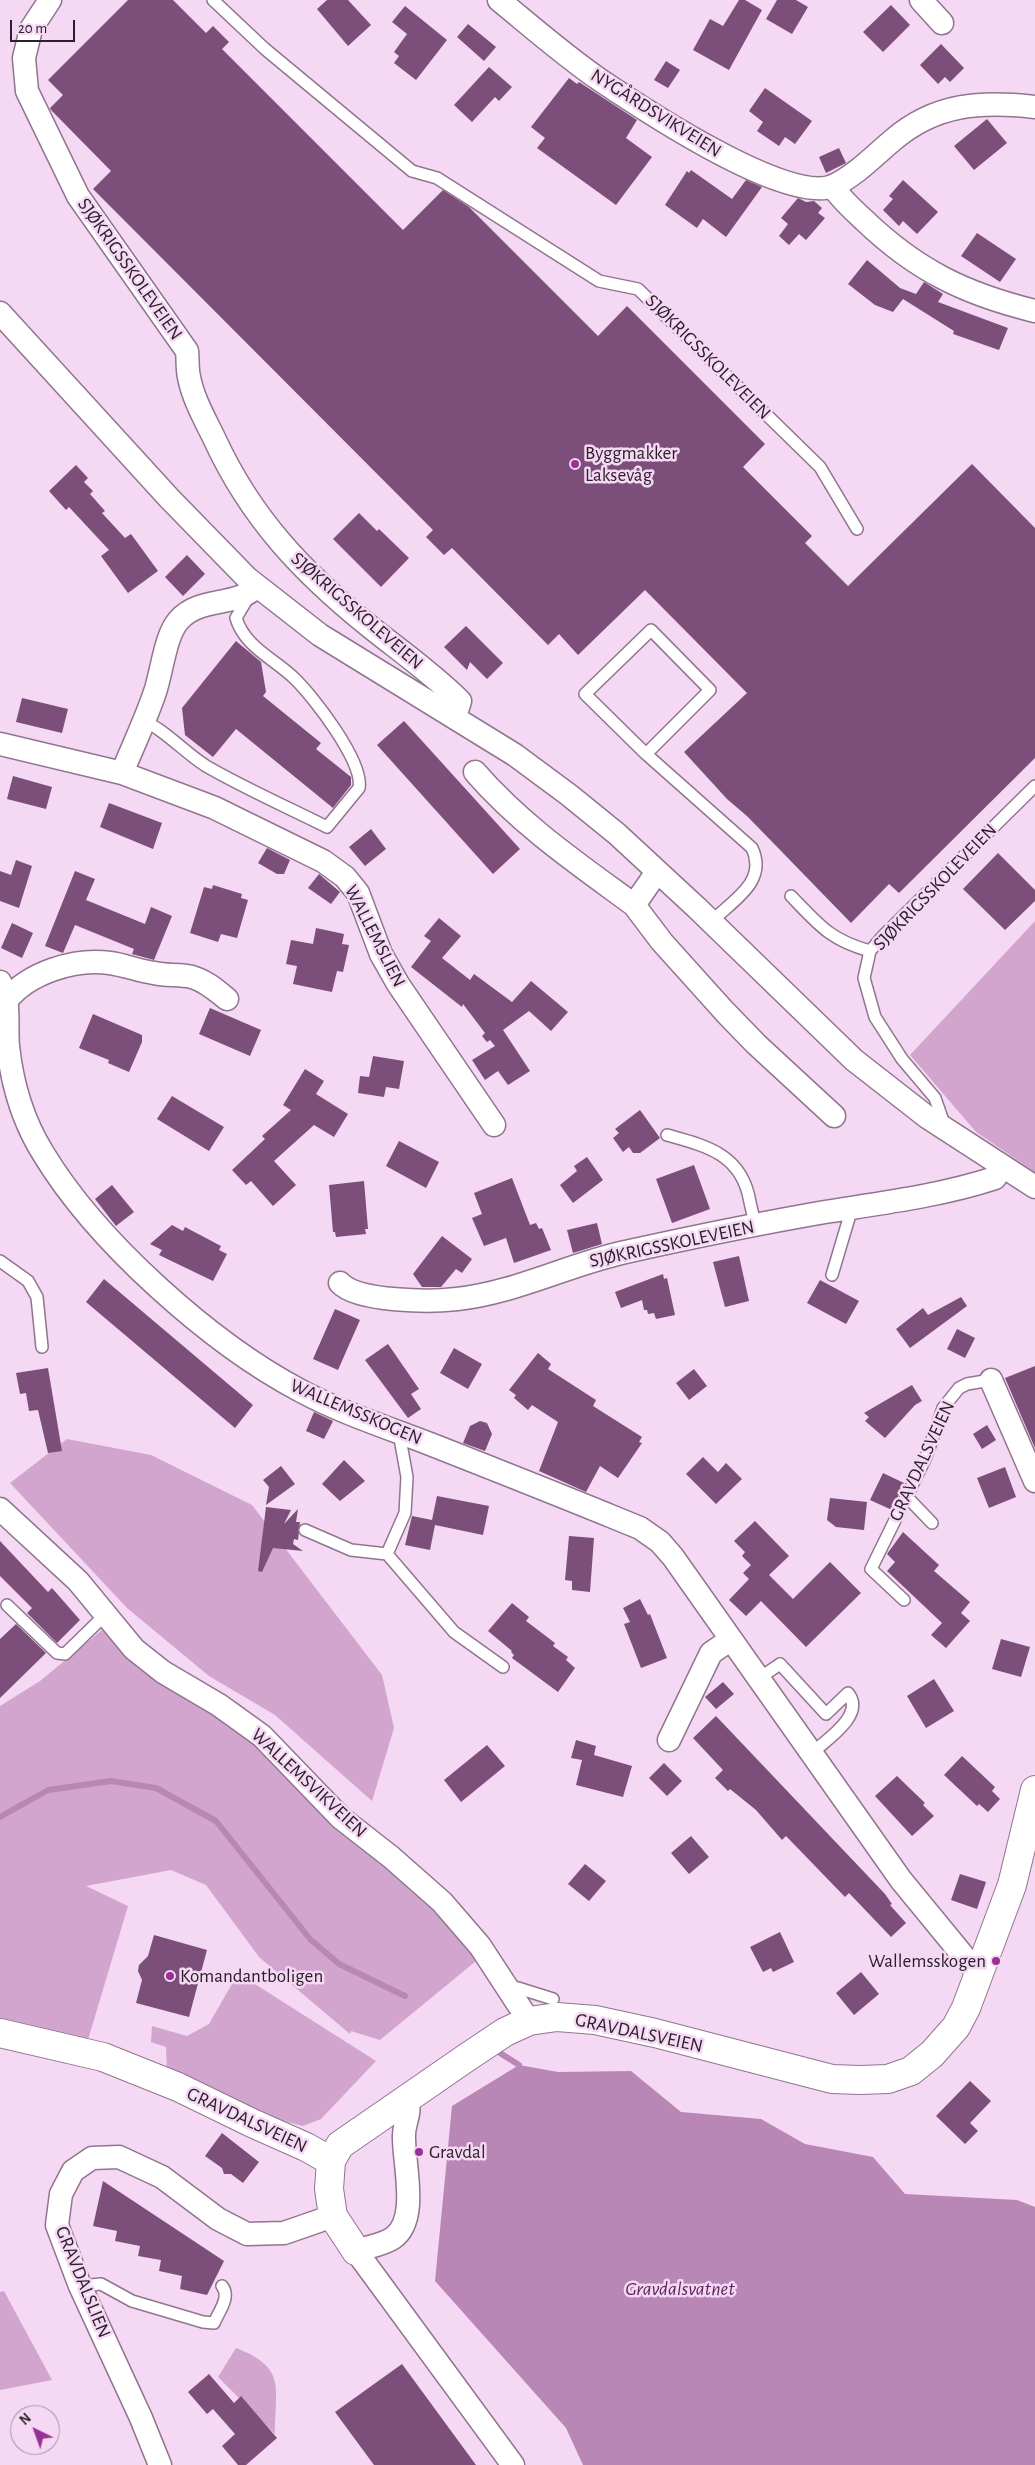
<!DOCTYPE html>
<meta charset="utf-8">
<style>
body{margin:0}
#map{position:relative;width:1035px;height:2465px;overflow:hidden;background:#f5d8f3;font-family:"Alegreya Sans",sans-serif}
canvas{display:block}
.north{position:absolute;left:10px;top:2405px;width:50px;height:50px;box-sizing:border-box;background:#f5d8f3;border:1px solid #a48ea3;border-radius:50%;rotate:318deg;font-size:14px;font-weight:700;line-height:20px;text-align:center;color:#2b202a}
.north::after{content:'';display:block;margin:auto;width:18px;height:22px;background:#973196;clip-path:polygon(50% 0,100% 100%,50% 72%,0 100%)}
.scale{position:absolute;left:10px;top:20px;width:65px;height:22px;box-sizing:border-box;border:2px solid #2b202a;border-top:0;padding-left:6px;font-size:15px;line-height:18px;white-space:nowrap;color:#2b202a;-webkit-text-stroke:4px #f5d8f3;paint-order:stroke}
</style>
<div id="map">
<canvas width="1035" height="2465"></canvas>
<div class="north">N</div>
<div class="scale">20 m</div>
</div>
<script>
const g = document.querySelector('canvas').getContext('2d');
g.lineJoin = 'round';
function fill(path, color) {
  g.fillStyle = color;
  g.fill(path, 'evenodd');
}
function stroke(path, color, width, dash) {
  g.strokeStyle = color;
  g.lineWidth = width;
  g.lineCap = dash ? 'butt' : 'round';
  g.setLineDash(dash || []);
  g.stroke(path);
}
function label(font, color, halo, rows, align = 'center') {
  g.font = font + ' "Alegreya Sans",sans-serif';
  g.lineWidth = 5;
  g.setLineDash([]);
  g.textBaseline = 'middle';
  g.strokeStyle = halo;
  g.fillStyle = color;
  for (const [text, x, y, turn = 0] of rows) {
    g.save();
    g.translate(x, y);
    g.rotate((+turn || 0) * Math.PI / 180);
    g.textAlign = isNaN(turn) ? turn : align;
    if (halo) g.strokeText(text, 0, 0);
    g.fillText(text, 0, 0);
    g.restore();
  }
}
const green = new Path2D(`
 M1035,921V1172L976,1132L910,1055Z
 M67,1439L151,1455L252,1505L382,1675L394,1728L372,1801L275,1715L209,1676L127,1608L10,1483Z
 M102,1630L139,1669L211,1712L279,1762L332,1822L453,1926L476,1961L380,2040L351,2031L350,2034L259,1957L206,1885L171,1870L86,1886L128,1906L87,2043L0,2018V1706L40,1681Z
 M247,1979L376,2061L321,2119L303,2126L279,2120L167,2072L166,2047L151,2042L152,2026L187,2036L209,2024L233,1982Z
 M4,2291L52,2380L0,2390V2292Z
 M236,2348C287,2368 275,2387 275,2434L218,2377Z`);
const water = new Path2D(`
 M519,2065L558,2072L631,2071L681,2112L761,2119L805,2144L873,2157L905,2194L1017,2200L1035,2207V2465H583L566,2428L435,2281L452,2106Z`);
const stream = new Path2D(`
 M0,1817L48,1790L111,1781L156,1788L216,1821L310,1939L339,1964L405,1996
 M500,2053L519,2065`);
const building = new Path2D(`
 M128,0H173L206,33L213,26L229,42L222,49L403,230L443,190L469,207L598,336L627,306L765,444L743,467L812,536L805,543L848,586L972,464L1035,528V758L899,893L889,884L851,923L748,817L727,799L684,752L747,693L645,590L578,655L559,634L548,645L452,548L444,555L426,537L433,530L93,189L111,171L51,110L50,108L63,95L48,80Z
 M327,0H348L371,25L348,46L317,9Z
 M739,0H745L762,10L729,70L693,50L710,19L723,26Z
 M777,0H796L808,7L792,34L766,19Z
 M891,5L910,25L883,52L863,32Z
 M405,6L447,40L416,80L394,63L399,56L394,52L407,34L392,22Z
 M468,24L496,47L484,61L457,37Z
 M941,44L964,68L950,82L945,77L938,84L920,65Z
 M666,61L680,70L668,88L654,80Z
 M489,67L512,87L499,101L495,97L472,122L454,105Z
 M569,78L577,84L579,82L637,120L626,138L652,157L616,205L537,148L545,138L531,127Z
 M765,88L812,121L795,144L785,137L779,146L757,131L763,122L749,111Z
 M987,119L1007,143L974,170L954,146Z
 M839,148L846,163L826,173L819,157Z
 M691,170L732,199L746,180L762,187L726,237L703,219L697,228L665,205L687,171L689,173Z
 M903,180L938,212L917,234L903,221L899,226L883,210L893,199L889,196Z
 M798,198L806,202L814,201L822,208L818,213L825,218L806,240L799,234L789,245L779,236L788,224L781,218Z
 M977,233L1016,259L1000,282L961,256Z
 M867,260L900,288L916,294L924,282L943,294L938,302L1008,328L999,350L953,334L954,331L903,299L893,312L875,305L848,284Z
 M76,465L88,478L84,482L93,491L90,494L105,511L102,513L125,538L131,534L158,571L128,593L101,556L109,550L69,507L66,510L49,491Z
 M359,513L377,531L379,529L409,558L381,587L333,539Z
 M187,555L205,574L183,596L165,577Z
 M466,626L503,663L487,679L470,662L467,670L444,647Z
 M236,641L261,662L266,692L263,696L321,743L316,749L351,777V785L333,808L236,729L213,757L185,735L182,708Z
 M22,698L68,709L62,733L16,722Z
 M404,721L520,849L493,874L377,745Z
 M13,776L52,787L46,809L7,799Z
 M109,803L162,823L153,849L100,827Z
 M371,829L386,849L365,866L349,847Z
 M267,848L290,860L284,874H277L258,863Z
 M998,853L1035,890V901L1005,930L963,889Z
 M16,860L32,866L19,908L0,901V871L11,875Z
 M75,871L95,879L86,900L145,924L151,907L172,916L154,960L132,954L134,949L75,925L63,953L45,946Z
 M319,874L340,892L331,904L308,888Z
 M213,885L242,894L241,898L248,900L237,938L221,934L218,942L190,933L204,887L212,889Z
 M439,918L461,936L442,958L470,980L474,974L512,1002L531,981L568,1012L551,1031L529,1011L503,1030L530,1071L508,1085L498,1071L485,1080L472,1060L495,1046L490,1040L487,1042L482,1036L485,1033L463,1004L462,1007L411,967L431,941L424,936Z
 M12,923L33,933L22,958L1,948Z
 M316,928L344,934L342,944L349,945L343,972L337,971L332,992L293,984L297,966L286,964L291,940L313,944Z
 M210,1008L261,1030L250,1056L199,1034Z
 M93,1014L142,1035V1042L129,1072L108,1063L109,1060L79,1048Z
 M373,1056L404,1061L399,1089L386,1087L384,1097L358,1093L360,1076L369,1077Z
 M305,1069L324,1081L316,1094L348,1114L334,1137L314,1125L274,1161L296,1185L273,1206L251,1181L246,1185L232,1170L265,1139L262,1136L291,1110L283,1105Z
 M172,1096L224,1127L209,1151L157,1119Z
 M640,1110L660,1138L640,1153H633L629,1147L623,1152L613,1138L619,1133L615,1129Z
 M399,1141L439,1162L426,1188L386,1166Z
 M587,1157L603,1180L573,1203L560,1185L577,1171L574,1166Z
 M694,1165L710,1209L672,1223L656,1179Z
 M512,1178L530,1225L536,1223L539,1229L542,1228L551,1250L514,1263L506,1238L484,1246L472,1218L482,1214L474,1193Z
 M364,1181L368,1229H365L366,1234L336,1237L335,1232H333L329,1185Z
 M112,1185L134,1212L116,1226L95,1199Z
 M597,1223L602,1244L573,1253L567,1230Z
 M172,1225L183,1231L185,1227L221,1246L219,1250L227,1254L213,1281L159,1255L162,1250L150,1244Z
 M442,1236L472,1259L462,1273L456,1269L441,1287H422L413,1274Z
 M739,1256L749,1301L725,1307L713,1262Z
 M663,1274L664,1279L667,1278L675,1315L656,1319L654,1313L648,1314L647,1310H644L642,1300L621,1308L615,1292Z
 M104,1279L253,1405L235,1428L86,1302Z
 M820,1280L859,1301L846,1324L807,1303Z
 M961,1297L967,1306L910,1348L896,1329L923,1308L928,1315Z
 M335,1309L360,1320L338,1370L313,1359Z
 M957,1329L975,1338L965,1358L947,1349Z
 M388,1344L419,1389L411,1394L421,1409L408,1418L365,1360Z
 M454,1348L482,1364L468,1389L440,1373Z
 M538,1353L551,1364L548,1369L596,1400L593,1406L642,1437L639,1442L642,1443L618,1478L600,1466L586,1492L539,1471L558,1422L532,1405L528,1410L514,1398L516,1395L509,1390Z
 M1035,1366V1448L1005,1378Z
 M48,1368L62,1451L48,1453L38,1410L29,1411L26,1393L20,1394L16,1373Z
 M694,1369L707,1386L689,1400L676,1383Z
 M912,1385L922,1401L915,1405L885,1438L865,1421L869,1417L864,1413Z
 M314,1412L333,1421L324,1439L306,1431Z
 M480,1421L487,1423L492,1434L485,1451L463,1443L470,1426Z
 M987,1425L996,1440L982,1449L973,1434Z
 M703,1457L718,1472L726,1463L742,1479L716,1504L686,1474Z
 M344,1460L365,1481L340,1501L322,1484Z
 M281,1466L295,1484L266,1505L269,1487L263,1480Z
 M1005,1467L1016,1497L989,1508L977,1478Z
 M883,1473L904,1483L892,1510L870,1500Z
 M437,1496L489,1506L483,1535L435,1525L430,1550L405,1545L412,1516L432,1520Z
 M830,1498L867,1502L864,1530L836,1527L827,1520Z
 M266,1507L291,1510L284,1524L298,1509L296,1522H300L298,1540L294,1539L293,1544L303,1551L273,1548L262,1572L258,1571Z
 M755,1521L789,1556L769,1575L793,1599L830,1562L861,1593L806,1647L761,1601L746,1616L729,1600L749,1579L743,1573L751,1565L742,1556L745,1552L734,1541Z
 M903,1532L939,1565L934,1571L970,1602L961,1613L970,1621L946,1648L931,1635L942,1623L887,1571L895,1562L887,1554Z
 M569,1536L594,1538L590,1592L572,1590V1581L565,1580Z
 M0,1541L48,1592L52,1588L80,1620L57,1643L27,1613L32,1608L0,1576Z
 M640,1599L648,1615L650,1614L667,1658L641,1668L624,1624L630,1622L623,1608Z
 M512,1603L529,1617L526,1621L555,1643L553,1646L568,1657L566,1660L575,1668L558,1692L512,1658L514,1655L511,1652L512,1651L488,1631Z
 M16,1624L46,1653L0,1698V1639Z
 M1001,1639L1030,1647L1021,1677L992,1669Z
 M934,1679L954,1711L926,1728L907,1696Z
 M723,1682L734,1694L716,1709L705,1697Z
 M716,1716L885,1894L892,1904L890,1905L906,1923L891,1937L849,1893L845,1897L786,1836L782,1840L756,1810L730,1789L728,1791L715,1778L723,1770L693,1738Z
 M576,1740L596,1746L594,1755L632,1766L623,1797L576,1785L582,1760L571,1758Z
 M487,1745L505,1766L461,1802L444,1780Z
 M962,1756L995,1787L992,1791L1000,1799L988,1812L979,1804L977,1806L944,1775Z
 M664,1763L682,1781L667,1796L649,1778Z
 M897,1776L925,1803L923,1805L934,1816L912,1836L875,1796Z
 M691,1836L709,1857L689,1874L671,1853Z
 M585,1864L606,1881L589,1901L568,1884Z
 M960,1874L986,1882L977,1909L951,1900Z
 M780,1932L794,1962L773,1972L771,1968L763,1972L750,1947Z
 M154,1935L207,1950L189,2017L136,2003L142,1980L138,1971L139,1965L148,1956Z
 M861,1972L879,1994L854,2015L836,1993Z
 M970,2081L991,2101L970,2123L978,2131L965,2144L936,2116Z
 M222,2133L259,2162L243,2183L231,2174H224L222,2168L205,2156Z
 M103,2181L224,2261L207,2295L180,2289L182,2276L159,2271L161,2260L138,2256L140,2246L115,2241L117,2231L93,2226Z
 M402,2364L476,2465H374L335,2412Z
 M209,2374L234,2403L241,2396L277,2438L246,2465H238L222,2446L235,2434L213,2409L207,2414L188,2392Z`);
const lane = new Path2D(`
 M213,0L265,49L412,171L437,178L599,281L638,289L820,467L857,529
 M143,721C163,728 185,753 206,766C244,788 287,807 327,827L359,788C364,762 313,696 294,678C274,659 244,646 236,618L249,596
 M646,754L710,690L651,630L585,694L646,754L752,848C768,882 733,900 711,922
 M791,896C819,925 830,940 870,951
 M944,1124L935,1098L902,1059L875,1017L864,978L870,951L883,936L1035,786
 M667,1135C702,1145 737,1152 748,1193C750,1201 753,1220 757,1225
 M0,1261L28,1281L37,1297L42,1347
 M832,1275L852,1208
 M399,1433L407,1477L405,1513L387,1554L454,1632L503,1667
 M907,1497L932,1523
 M305,1530L351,1550L387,1554
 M904,1600L871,1569L926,1457L943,1408L959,1388L967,1384L991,1380
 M7,1605L57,1653L65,1654L105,1615
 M758,1679L780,1664L826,1714L848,1693C866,1715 826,1740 812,1753
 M507,1987L518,1988L553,1999
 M80,2286L101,2284L132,2301L203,2322L214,2323C219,2311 231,2297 222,2286`);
const street = new Path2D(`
 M50,0L31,29L24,58L27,91L78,196L187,351C188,359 187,369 189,377C193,399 206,421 215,440C251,518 303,573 369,626C400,651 432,673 460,701L455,717
 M499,0C532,27 565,56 600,80C640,107 787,205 833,186C855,176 875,155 893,140C936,103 982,101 1035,107
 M921,0L942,23
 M832,186C841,199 852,209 864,220C916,270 965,294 1035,311
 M0,313L169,498L247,578L320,635L515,755L569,795L617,834L697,908L854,1060L927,1117L1035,1187
 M0,744L122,773L215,808L323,861L345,877L358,893L381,954L398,984L494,1125
 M475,772C521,825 578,864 634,905L657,872
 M122,773C133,746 146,719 155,692C162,672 165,635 179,620C200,596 236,608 257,586
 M634,905L662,942L725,1012L756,1044L834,1116
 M0,982C11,1001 6,1025 8,1046C12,1083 23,1121 43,1153C96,1241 210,1343 301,1391C342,1413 386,1427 430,1444C491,1468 552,1492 613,1517L640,1528L660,1542L673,1557L901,1880L979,1975
 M6,1001C28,973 74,958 110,963C125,965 139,971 154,973C166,976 180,974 192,977C206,981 217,991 227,999
 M340,1283C358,1302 431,1302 457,1299C513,1293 566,1266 621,1253C688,1238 756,1224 825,1212C882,1203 940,1196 995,1178L1002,1166
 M991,1380L1035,1481
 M0,1509L78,1581L134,1649L163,1672L219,1705L262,1736L341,1818L391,1857L442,1902L480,1946L529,2021
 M669,1740L711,1653L730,1640
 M407,2097C412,2117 403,2121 404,2138C404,2166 419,2220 393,2238C383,2245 367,2247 356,2251L513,2465
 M160,2465L141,2418L80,2286L57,2225L61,2194L73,2171L92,2158L119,2157L162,2177L218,2219L247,2234L284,2233L333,2216`);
const secondary = new Path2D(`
 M0,2033L103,2057L178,2087L252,2123L306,2147L331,2161
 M356,2251L333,2216L329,2189L331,2161L340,2145L466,2058L505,2032L529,2021L557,2017L595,2020L655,2033L832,2079L860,2080L888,2079L911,2071L932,2054L956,2027L966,2008L1012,1885L1035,1790`);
const markers = [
 [575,464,5,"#973196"],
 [996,1961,5,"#973196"],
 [170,1976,5,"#973196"],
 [419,2152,5,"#973196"]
];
const streetNames = [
 ["NYGÅRDSVIKVEIEN",656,113,32],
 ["SJØKRIGSSKOLEVEIEN",130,269,55],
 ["SJØKRIGSSKOLEVEIEN",708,357,45],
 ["SJØKRIGSSKOLEVEIEN",357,611,41],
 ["SJØKRIGSSKOLEVEIEN",935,887,-46],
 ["WALLEMSLIEN",375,936,63],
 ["SJØKRIGSSKOLEVEIEN",672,1244,-12],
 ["WALLEMSSKOGEN",356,1412,23],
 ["GRAVDALSVEIEN",922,1461,-65],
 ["WALLEMSVIKVEIEN",309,1783,43],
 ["GRAVDALSVEIEN",639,2033,12],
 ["GRAVDALSVEIEN",247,2120,25],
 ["GRAVDALSLIEN",83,2282,68]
];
const poiNames = [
 ["Byggmakker",585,453],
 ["Laksevåg",585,475],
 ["Wallemsskogen",986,1961,"right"],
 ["Komandantboligen",180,1976],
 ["Gravdal",429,2152]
];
const waterNames = [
 ["Gravdalsvatnet",680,2289]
];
fill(green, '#d2a5cf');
fill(water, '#b987b6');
stroke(stream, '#b987b6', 6);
fill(building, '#7c4e7a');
stroke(lane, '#90758e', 14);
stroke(street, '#90758e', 25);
stroke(secondary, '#90758e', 30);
stroke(lane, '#fff', 11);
stroke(street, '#fff', 22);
stroke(secondary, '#fff', 28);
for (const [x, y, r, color] of markers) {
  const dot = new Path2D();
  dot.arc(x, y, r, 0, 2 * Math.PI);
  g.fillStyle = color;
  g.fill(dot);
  stroke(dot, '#f5d8f3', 2);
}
label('19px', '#2b202a', '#f5d8f3', streetNames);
label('19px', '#2b202a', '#f5d8f3', poiNames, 'left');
label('italic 20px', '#5c1f5b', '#f5d8f3', waterNames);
</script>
